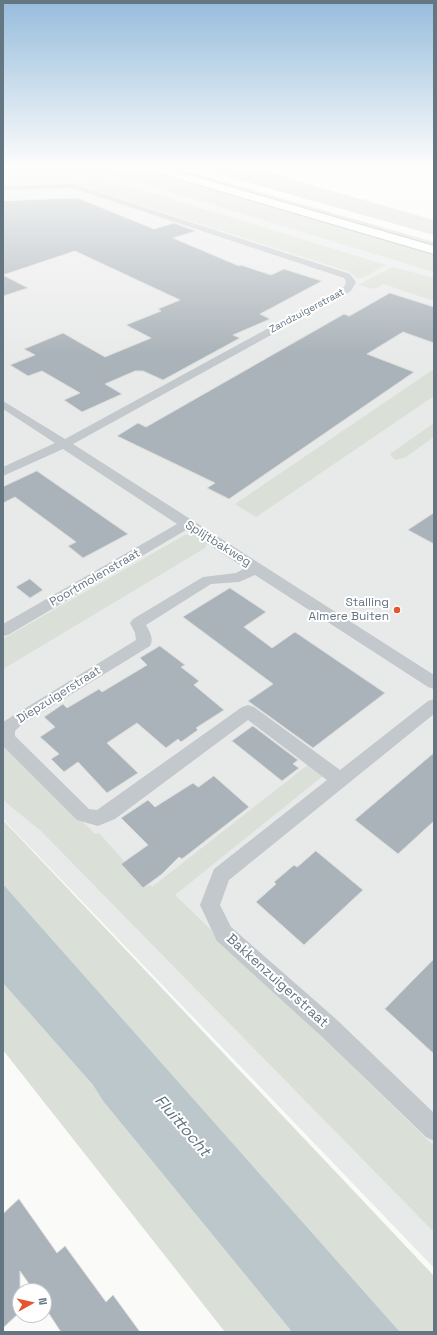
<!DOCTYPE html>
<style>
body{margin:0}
#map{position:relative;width:437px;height:1335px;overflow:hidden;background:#fafaf8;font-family:"Space Grotesk",sans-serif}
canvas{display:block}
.frame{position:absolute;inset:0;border:4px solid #657683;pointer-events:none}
.north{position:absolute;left:12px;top:1283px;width:40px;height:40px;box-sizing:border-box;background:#fff;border:1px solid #c1c8cd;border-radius:50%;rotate:82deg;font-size:11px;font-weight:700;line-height:16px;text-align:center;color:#657683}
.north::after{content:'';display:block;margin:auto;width:14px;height:18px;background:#e4572e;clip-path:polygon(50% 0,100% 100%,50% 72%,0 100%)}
</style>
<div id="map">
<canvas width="437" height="1335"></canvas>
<div class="frame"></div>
<div class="north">N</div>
</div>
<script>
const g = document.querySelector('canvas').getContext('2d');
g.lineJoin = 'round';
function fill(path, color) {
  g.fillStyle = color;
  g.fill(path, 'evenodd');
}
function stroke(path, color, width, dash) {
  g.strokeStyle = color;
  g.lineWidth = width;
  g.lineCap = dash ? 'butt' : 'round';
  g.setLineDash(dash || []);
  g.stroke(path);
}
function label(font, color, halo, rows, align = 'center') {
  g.font = font + ' "Space Grotesk",sans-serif';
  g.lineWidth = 4;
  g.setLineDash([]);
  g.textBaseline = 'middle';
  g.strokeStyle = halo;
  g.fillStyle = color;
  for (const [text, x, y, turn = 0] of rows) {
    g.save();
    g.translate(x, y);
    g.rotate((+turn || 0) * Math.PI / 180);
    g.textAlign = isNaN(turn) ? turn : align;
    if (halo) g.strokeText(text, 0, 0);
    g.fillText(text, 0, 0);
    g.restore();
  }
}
const built = new Path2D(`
 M13,168H140L434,268V1268L3,819V171Z`);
const green = new Path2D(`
 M92,168H146L434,253V272Z
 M162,168H176L434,242V247Z
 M204,168H252L434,220V235L246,182Z
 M96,176L386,265L362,278H357L350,272L75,184Z
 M393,267L434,278V301L383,284L374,289L358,285Z
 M434,369V396L256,517L235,504Z
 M434,423V437L406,457L395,460L390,454Z
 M195,534L207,543L205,548L3,669V639L185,535Z
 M3,743L95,834L99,833L124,861L121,864L143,888L151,885L152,887L309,764L324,775L175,895L434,1146V1232L41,831L3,800Z
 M3,820L434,1276V1332H400L3,884Z
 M3,983L93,1085L103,1101L292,1332H225L3,1050Z`);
const water = new Path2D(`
 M3,884L400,1332H292L103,1101L93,1085L3,983Z`);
const building = new Path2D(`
 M78,198L154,229L174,223L196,231L173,238L239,266L241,265L271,275L284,269L322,281L260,314L270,319L233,335L240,338L163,380L143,371H135L105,384L122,394L82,412L64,400L80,393L42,371L28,376L10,365L35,355L24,349L63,333L105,357L151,338L126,325L161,311L158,309L180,300L75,251L3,275L28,288L3,296V201Z
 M390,293L434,307V343L403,332L367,354L414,372L229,499L207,488L215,483L117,436L138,423L146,427L344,314L349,316Z
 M37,471L112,523L128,534L83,558L68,546L76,542L15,497L3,503V487Z
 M434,513V544L408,530Z
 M30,579L43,590L30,598L16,587Z
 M230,588L266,612L244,627L272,648L295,632L385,693L313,748L248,701L273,684L183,617Z
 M160,646L185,665L181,667L199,681L194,685L224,710L196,728L198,730L181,742L178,739L166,748L137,723L107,743L138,773L107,793L78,762L64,772L51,759L59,754L40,737L55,727L44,717L63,704L67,708L99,689L102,692L147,665L140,658Z
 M253,726L298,760L293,764L299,768L282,781L232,741Z
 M434,753V821L398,854L355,820Z
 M214,776L249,807L182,859L179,857L162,874L143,888L121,864L148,845L121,818L148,800L155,807L193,783L198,787Z
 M316,851L363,890L304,945L256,902L276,884L274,882L294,865L297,867Z
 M434,959V1054L385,1009Z
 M19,1199L57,1253L65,1246L106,1302L113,1295L140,1332H61L44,1306V1291H34L20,1271V1312L3,1328V1214Z`);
const street = new Path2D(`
 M73,184L350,274L356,282L351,291L73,444L434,675V689L428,687L255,575L239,582L211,584L146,625C150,632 154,639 150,646L21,725L15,731V736L89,809L97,810L242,707L248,705L254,707L340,770L428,701L434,699V714L229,880L220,905L231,927L336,1019L434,1113V1141L426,1137L320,1035L217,941L200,905L214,869L327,780L248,720L115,819L98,826L77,820L3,746V722L136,640L135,633L130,623L133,619L203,577L236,573L245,568L186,530L8,635L3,636V624L177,524L63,449L3,476V467L55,443L3,409V401L65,439L344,287L346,282L344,278L72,188L3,190V186Z`);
const highway = new Path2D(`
 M148,168H165L434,246V254L149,170Z`);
const markers = [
 [397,610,4,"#e4572e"]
];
const farStreetnames = [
 ["Zandzuigerstraat",307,311,-28]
];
const streetNames = [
 ["Splijtbakweg",218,544,32],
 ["Poortmolenstraat",95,578,-30],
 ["Diepzuigerstraat",59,695,-32]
];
const poiNames = [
 ["Stalling",389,603],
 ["Almere Buiten",389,617]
];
const nearStreetnames = [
 ["Bakkenzuigerstraat",277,981,42]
];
const nearWaternames = [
 ["Fluittocht",182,1126,49]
];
fill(built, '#e8e9e9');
fill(green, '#dadfd7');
fill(water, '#bbc7cb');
fill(building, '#aab3b9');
stroke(building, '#dcdcda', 1);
stroke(highway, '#b4b9bd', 2);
fill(street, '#c3c8cc');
fill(highway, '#fff');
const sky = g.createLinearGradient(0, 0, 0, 355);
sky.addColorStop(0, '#96bcdc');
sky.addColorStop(0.47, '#fdfdfc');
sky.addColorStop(1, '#fdfdfc00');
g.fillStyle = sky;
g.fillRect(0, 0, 437, 355);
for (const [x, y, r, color] of markers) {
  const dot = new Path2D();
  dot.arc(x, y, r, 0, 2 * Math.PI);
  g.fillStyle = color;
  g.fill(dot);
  stroke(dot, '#fff', 1.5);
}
label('10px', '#657683', '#fff', farStreetnames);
label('12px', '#657683', '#fff', streetNames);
label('12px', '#657683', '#fff', poiNames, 'right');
label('14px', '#657683', '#fff', nearStreetnames);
label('italic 16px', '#60757c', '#fff', nearWaternames);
</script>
